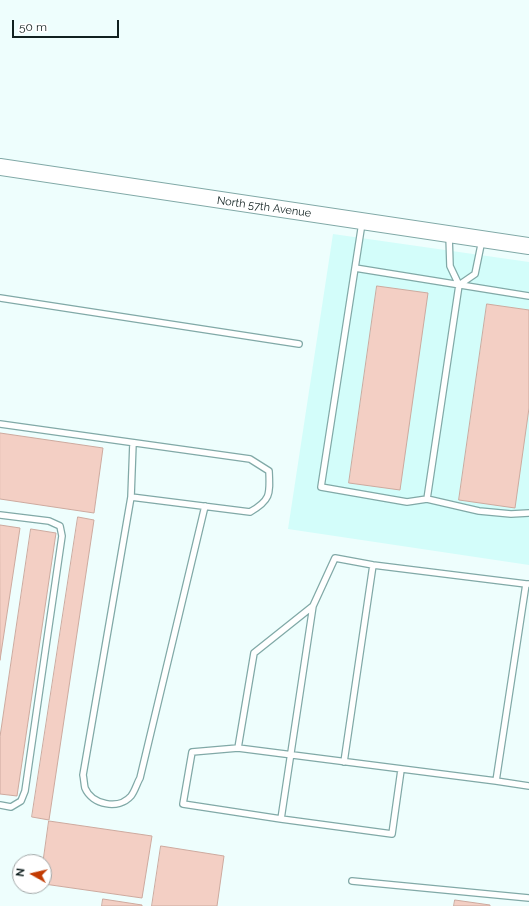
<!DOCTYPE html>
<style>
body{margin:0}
#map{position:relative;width:529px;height:906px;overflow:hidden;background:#eefefd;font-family:Raleway,sans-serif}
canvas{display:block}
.north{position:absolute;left:12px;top:854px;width:40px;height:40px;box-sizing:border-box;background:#fff;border:1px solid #a0a6a6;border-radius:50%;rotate:278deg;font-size:11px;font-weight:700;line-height:16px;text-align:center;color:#112120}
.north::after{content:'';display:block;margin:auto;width:14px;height:18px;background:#c23b02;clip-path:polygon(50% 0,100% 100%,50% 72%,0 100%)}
.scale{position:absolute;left:12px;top:20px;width:107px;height:18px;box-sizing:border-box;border:2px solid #112120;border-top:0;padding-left:5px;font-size:12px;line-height:14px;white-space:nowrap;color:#112120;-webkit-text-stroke:3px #fff;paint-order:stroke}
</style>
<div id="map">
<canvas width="529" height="906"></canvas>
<div class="north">N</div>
<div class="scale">50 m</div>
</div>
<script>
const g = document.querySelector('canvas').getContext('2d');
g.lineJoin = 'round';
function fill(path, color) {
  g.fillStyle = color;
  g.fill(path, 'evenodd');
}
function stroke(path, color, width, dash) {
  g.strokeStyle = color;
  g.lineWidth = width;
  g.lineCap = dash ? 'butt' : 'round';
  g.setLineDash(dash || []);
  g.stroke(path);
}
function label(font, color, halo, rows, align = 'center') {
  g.font = font + ' Raleway,sans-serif';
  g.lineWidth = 3;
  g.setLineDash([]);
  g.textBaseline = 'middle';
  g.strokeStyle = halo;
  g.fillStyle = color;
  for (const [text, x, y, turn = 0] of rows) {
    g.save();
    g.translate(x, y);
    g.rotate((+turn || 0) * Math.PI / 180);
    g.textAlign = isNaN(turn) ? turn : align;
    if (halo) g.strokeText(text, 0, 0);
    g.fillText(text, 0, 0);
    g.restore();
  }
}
const built = new Path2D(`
 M333,234L529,262V565L288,529Z`);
const building = new Path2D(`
 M377,286L428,293L400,490L349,483Z
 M487,304L529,310V408L515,508L459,500Z
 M0,433L103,448L94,513L0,499Z
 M78,517L94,520L49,820L32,817Z
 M0,525L20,528L0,660Z
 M31,529L56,533L17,796L0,794V737Z
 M49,821L152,836L142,898L44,884L43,862Z
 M161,846L224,856L217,906H152Z
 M103,899L142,905V906H102Z
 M455,900L490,905V906H454Z`);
const lane = new Path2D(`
 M449,235L450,266L459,285L475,274L482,240
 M355,268L362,223
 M529,296L355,268L321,487L407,502L427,499L479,511L511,514L529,513
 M0,298L299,344
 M0,424L250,459L269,471C270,494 271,500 250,512L131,497L133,443
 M131,497L83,775C84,779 84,784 85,788C92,805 119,810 131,796C135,791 137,783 140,778L205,506
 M427,499L459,285
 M0,515L49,521L60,526L62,536L25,791L21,801L11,807L0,805
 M529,584H526L496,781L529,786
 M313,606L281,819L392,834L401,770
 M238,748L192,752L183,804L281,819
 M344,762L373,565
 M496,781L238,748L254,653L313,606L335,558L373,565L526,584
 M352,881L529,898`);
const secondary = new Path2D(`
 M0,167L529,246`);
const streetNames = [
 ["North 57th Avenue",264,207,8]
];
fill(built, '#d3fdfa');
fill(building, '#f3cfc4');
stroke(building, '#cdaa9f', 1);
stroke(lane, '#81a9a7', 8);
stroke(secondary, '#81a9a7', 18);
stroke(lane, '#fff', 5.5);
stroke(secondary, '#fff', 16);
label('11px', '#112120', '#fff', streetNames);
</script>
